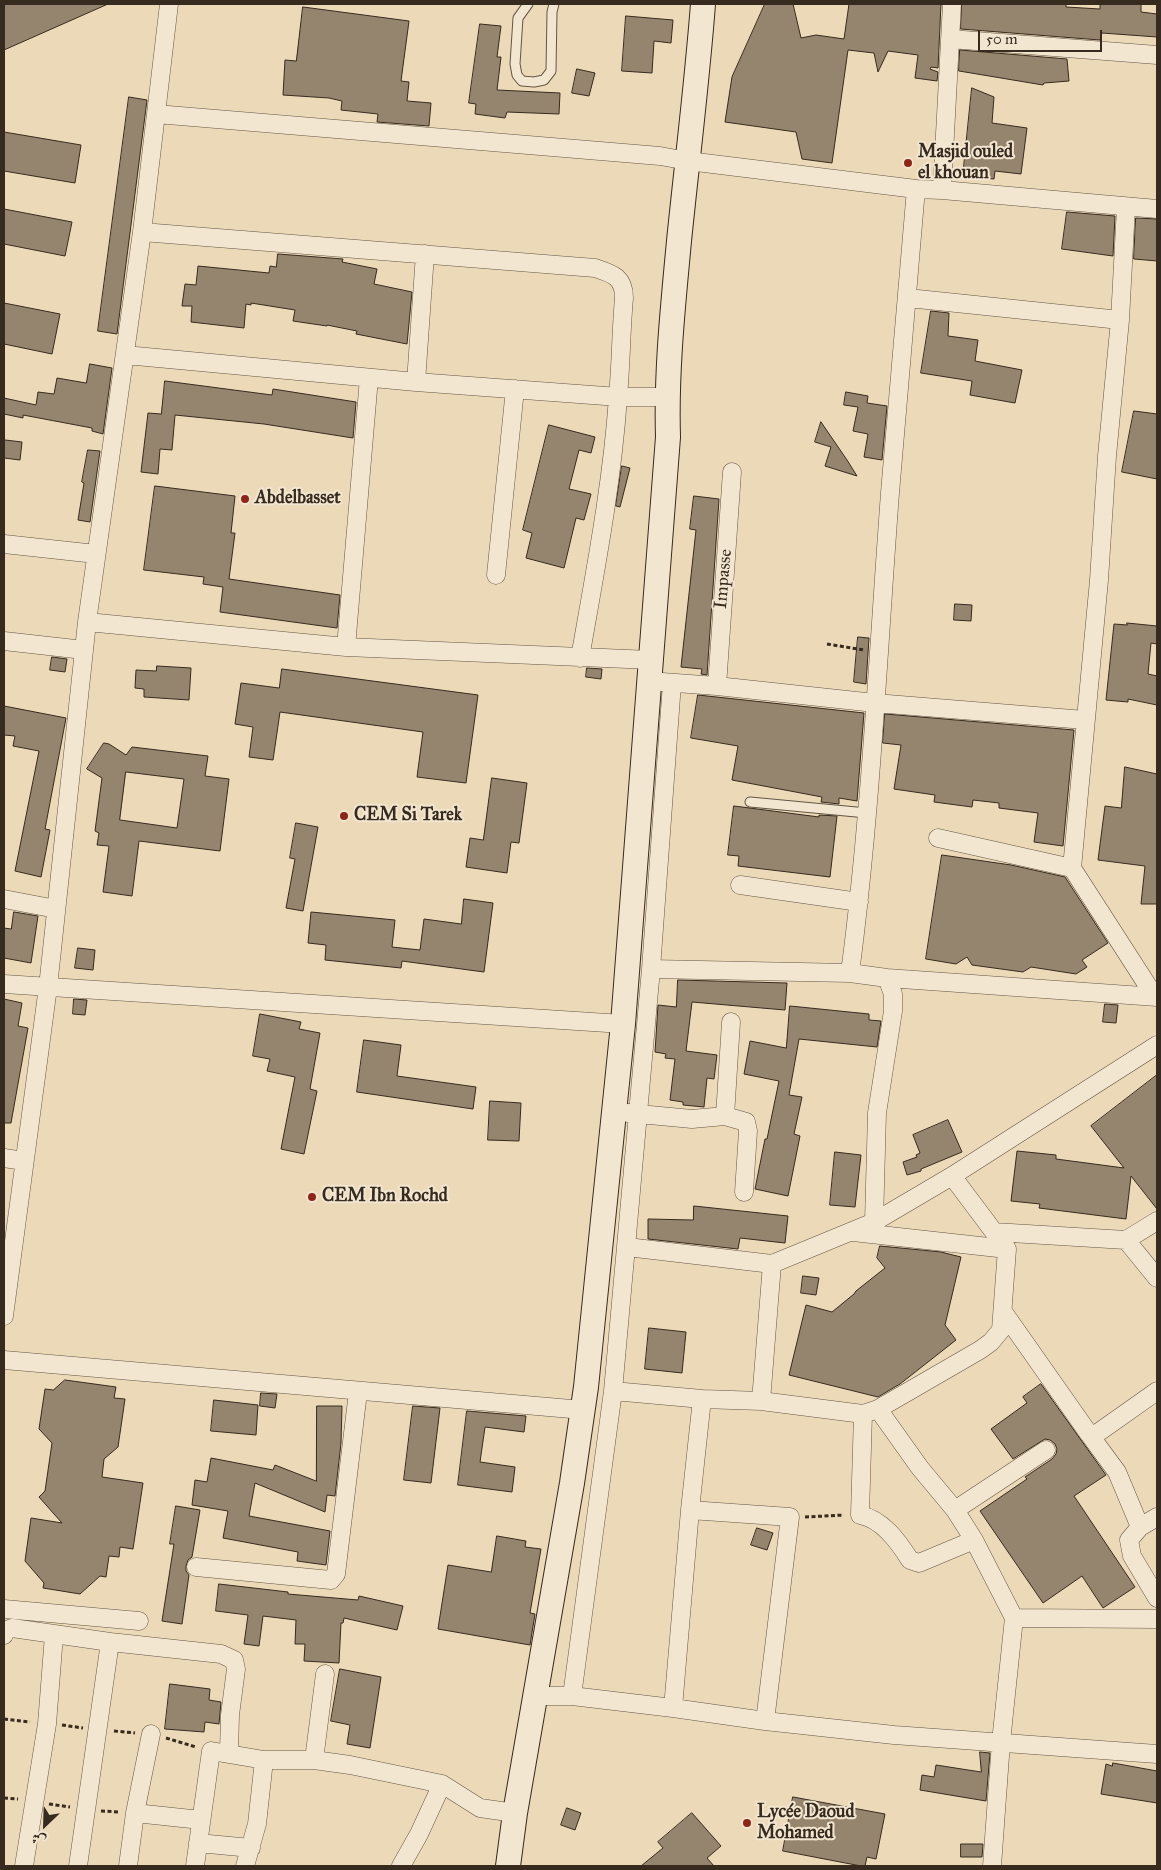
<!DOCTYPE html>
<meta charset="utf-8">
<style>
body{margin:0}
#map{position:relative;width:1161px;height:1870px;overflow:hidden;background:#ebd9b8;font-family:"IM FELL Great Primer",Amiri,serif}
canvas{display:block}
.frame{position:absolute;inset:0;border:5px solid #372a1e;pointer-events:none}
.north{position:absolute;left:20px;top:1800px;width:50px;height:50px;-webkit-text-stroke:4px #f2e6d1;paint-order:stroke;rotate:204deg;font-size:14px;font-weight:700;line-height:20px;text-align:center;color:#372a1e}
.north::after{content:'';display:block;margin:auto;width:18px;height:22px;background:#372a1e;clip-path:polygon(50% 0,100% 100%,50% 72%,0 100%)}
.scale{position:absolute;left:978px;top:30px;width:124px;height:22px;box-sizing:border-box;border:2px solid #372a1e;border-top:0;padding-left:6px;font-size:15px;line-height:18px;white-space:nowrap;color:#372a1e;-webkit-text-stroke:4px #f2e6d1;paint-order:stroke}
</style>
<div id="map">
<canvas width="1161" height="1870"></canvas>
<div class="frame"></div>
<div class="north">ش</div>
<div class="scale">50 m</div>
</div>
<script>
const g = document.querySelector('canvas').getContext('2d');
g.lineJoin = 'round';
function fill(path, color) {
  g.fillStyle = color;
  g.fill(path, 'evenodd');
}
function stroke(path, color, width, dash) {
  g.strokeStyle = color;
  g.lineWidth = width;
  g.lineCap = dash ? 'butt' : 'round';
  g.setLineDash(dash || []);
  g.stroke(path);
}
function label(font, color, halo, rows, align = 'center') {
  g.font = font + ' "IM FELL Great Primer",serif';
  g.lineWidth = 4;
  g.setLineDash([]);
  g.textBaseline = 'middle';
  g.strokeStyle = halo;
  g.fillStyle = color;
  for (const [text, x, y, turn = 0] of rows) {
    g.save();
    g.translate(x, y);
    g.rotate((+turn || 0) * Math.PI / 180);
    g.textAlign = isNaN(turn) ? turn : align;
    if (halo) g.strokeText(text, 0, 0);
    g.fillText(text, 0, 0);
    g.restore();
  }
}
const building = new Path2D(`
 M4,4H108L4,50Z
 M765,4H793L801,38L816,35L844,39L849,4H941L938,68L931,67L930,69L938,72L937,81L915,78L918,55L888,51L878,72L874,53L848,50L832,163L802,159L796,132L725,122L732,77Z
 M962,4H1066V7L1100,9V4H1141V12L1157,14V37L1102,33L1100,40L961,29Z
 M303,7L409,21L401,81L409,82L407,101L431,103L429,126L377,122L378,114L341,110L342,101L329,98L283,95L285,60L296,61Z
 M626,16L673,20L671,43L654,41L652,73L622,71Z
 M480,24L501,26L497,57H501L497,90L560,93L559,114L507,112L505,118L475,114L476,104L469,103Z
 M960,50L1067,59L1069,81L1044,83L1043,85L959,71Z
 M577,69L595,73L589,96L572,93Z
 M972,88L994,97L992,123L1027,128L1021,174L995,171L994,179L963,176Z
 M129,97L147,100L117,334L98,331Z
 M4,132L81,145L75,183L4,171Z
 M4,209L72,222L65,256L4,244Z
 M1067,212L1115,216L1113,256L1062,249Z
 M1136,218L1157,219V261L1134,259Z
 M278,254L343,259L342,262L377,269L374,284L412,292L407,344L356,334L357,331L327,325V326L293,321L295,310L251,303V305L246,304L244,328L191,322L192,306H182L185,284L196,285L198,266L269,273L270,266L276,267Z
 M4,303L60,314L52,354L4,344Z
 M931,311L949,313L948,336L978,340L975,361L1022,370L1015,403L970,395L972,381L921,373Z
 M90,364L112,368L103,434L92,431V428L23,415V418L4,414V398L36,405L38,392L54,394L57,378L86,383Z
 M165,381L272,395L273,389L356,402L353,438L264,424L175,415L172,450L160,449L158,474L141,472L148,413L161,414Z
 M846,392L868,396L867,403L887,406L882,460L864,457L868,434L853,431L858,407L844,405Z
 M1134,411L1157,414V479L1122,472Z
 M821,422L847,460L857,476L825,466L831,447L815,442Z
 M549,425L595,437L591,453L579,450L569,489L591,494L584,520L576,518L564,568L526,558L532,533L523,530Z
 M5,440L22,442L20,460L4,458Z
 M88,450L100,451L90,522L78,520L84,483L82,482Z
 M622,466L630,468L620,507L616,506Z
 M155,486L235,496L231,533H235L229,579L340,595L337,628L220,612L223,587L203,584L204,577L144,570Z
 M694,496L719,499L707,675L701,674L702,669L681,667L696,530L690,529Z
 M955,604L972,605L971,621L954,620Z
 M1127,623L1157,626V644L1151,643L1148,674L1157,676V705L1128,699V702L1106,700L1114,624L1127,625Z
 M858,637L869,638L866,684L854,682Z
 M52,657L67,659L65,672L50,670Z
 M157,666L191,668L189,700L144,697V689L135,688L136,670L156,671Z
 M587,668L602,669L601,679L586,677Z
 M282,669L478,695L466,783L417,777L423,732L280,712L273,760L249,757L253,727L235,724L241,683L279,688Z
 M698,695L864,713L857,801L839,798V804L821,802L822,797L732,780L738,746L691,738Z
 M4,706L66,718L45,829L50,830L41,877L15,871L39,751L13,746L15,736L4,735Z
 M885,714L1074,730L1063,846L1034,842L1038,813L999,808V803L973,800L972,807L934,802L935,795L894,789L901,745L883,743Z
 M104,743L109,744L126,755L132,747L208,756L205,776L229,779L220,851L139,841L132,896L103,892L109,846L97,845L99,833L95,831L102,778L87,769ZM126,772L184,779L177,828L120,820Z
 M1125,767L1157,774V904H1141L1145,866L1098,860L1105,806L1121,808Z
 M492,778L527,783L519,843L511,842L507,873L466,867L470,838L483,840Z
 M734,806L819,817V815L837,816L830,877L738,866L739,856L728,855Z
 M296,823L318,827L303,911L286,908L295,859L290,858Z
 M942,855L1011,865L1065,877L1108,943L1082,960L1087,967L1076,974L1031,967L1023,972L972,965L967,957L956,964L926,959Z
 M464,899L493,903L484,972L402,961L401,968L325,960L326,945L308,943L311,912L395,920L392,947L420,950L424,919L461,924Z
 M14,912L38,916L31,963L4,958V928L11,929Z
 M78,948L95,950L93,970L75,968Z
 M678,980L787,983L785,1010L692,1002L686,1051L717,1055L714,1079L707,1078L704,1107L683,1105V1102L670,1100L675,1059L665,1058L666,1054L655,1052L658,1005L676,1007Z
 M4,999L22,1003L18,1026L28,1028L11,1123H4Z
 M74,999L87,1000L85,1015L73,1014Z
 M1105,1004L1118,1005L1116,1023L1103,1022Z
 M790,1006L869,1014V1020L881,1021L877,1047L799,1039L789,1095L802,1097L794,1134L800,1136L788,1196L755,1189L765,1139H767L779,1081L744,1074L750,1041L786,1048Z
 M260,1014L301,1022L299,1029L320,1033L310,1089L317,1091L304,1154L281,1149L295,1077L267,1071L270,1059L253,1056Z
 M364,1040L401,1045L397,1076L476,1087L473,1109L357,1092Z
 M1157,1075V1209L1131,1176L1126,1219L1039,1208L1040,1204L1011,1201L1017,1151L1056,1155V1159L1124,1168L1091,1126Z
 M490,1101L521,1103L519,1141L488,1140Z
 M948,1120L962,1152L921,1169V1171L907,1175L903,1162L917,1157L916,1155L920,1153L913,1135Z
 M835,1152L861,1155L855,1207L830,1205Z
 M694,1206L788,1216L785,1243L740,1238L738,1249L648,1239V1219L693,1220Z
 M880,1246L941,1252L961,1257L945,1325L956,1340L900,1384L878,1397L789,1375L806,1305L832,1312L854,1294L856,1291L885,1268L877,1258Z
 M803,1276L819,1278L816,1295L801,1293Z
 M649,1328L686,1332L682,1373L645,1369Z
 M65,1380L116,1387L114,1398L125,1399L118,1447L104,1459L102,1477L143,1483L133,1549L120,1547L119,1557L109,1556L106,1577L100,1576L80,1594L43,1588L44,1583L25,1561L31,1518L62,1523L39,1497L45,1491L52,1443L39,1429L45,1389L53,1390Z
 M1041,1384L1106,1475L1074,1496L1135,1587L1103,1608L1082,1576L1043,1603L980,1511L1027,1479L1025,1477L1052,1459L1056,1454L1057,1449L1055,1444L1050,1440L1045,1439L1013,1459L991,1429L1027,1403L1023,1397Z
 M261,1393L277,1394L275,1408L260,1406Z
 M214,1400L258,1405L256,1435L211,1431Z
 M317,1406H342L341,1443L335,1496L327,1495L325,1512L255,1483L249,1516L330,1531L326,1565L297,1561L298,1552L223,1538L228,1511L192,1505L195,1480L207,1482L211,1458L273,1470L275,1465L316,1481Z
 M413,1406L440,1408L431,1483L404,1480Z
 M467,1411L526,1416L524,1432L485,1427L480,1462L515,1467L512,1492L458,1485Z
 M176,1506L200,1510L192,1557L188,1560L186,1566V1571L189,1575L182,1624L162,1621L174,1544H170Z
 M757,1528L773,1533L767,1550L751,1545Z
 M497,1536L526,1541L525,1547L541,1549L530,1613L535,1614L530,1645L438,1629L448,1565L491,1572Z
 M219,1584L288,1592V1594L358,1600L359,1596L403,1606L397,1630L344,1618L343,1623H341L339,1663L304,1661L305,1644H295L296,1620L263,1616L259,1646L244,1644L248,1615L216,1611Z
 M340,1669L381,1677L370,1748L347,1744L350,1725L331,1721Z
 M170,1684L210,1689L209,1700L221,1702L219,1724L205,1722L204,1732L165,1729Z
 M980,1752L990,1753L986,1801L920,1790L922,1775L934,1777L936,1765L981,1772Z
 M1113,1763L1157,1771V1803L1101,1794L1106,1764L1112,1766Z
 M793,1797L885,1814L876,1859L867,1857L865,1866H861L783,1851Z
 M567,1808L581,1813L575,1830L561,1825Z
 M692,1813L721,1846L707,1858L714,1866H641L663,1848L658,1842Z
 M961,1844H983L982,1857H961Z`);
const path = new Path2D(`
 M827,644L864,650
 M805,1517L844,1515
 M4,1719L30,1722
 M62,1725L83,1728
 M114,1731L135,1733
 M166,1738L196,1747
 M4,1798L18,1799
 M49,1804L70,1807
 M101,1811L120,1812`);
const lane = new Path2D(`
 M528,4L518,18L515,64L517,75L522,81L534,82L544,80L551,71L552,12L554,4
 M750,802L867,813`);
const street = new Path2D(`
 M950,39L1157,55
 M156,114L660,156L688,161L916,189L942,190L1157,209
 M942,190L952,4
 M1126,207L1120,320L1107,456L1099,580L1072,868L1155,997
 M142,232L595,268C613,274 624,277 624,298C621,331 621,364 618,397C612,485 595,572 580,658
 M908,298L1120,320
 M125,355L416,382L619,397H667
 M416,382L425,254
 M4,544L96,554
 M496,575L515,389
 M87,622L346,647L651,660
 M4,641L84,650
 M346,647L369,378
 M662,682L717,686L875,703L1085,720
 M717,686L732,472
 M938,838L1072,868
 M740,885L859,902
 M4,899L56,909
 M651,969L850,973L887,978L1157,997
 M850,973C871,814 878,653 890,493C898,391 908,290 916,189
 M4,984L623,1024
 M628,1113L692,1119L725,1116L746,1122L748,1131L744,1192
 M725,1116L731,1022
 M4,1158L24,1161
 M952,1176L994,1232L1126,1240L1157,1221
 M874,1222L877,1113L893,1011V994L887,978
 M853,1232L1007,1249
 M1126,1240L1157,1278
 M627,1247L772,1264L874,1222L952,1176L1157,1045
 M1004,1313L1089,1434L1094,1435L1099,1432L1157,1391
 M4,1316L48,987L87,622L142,232L169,4
 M4,1360L583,1410
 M613,1391L702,1399L761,1401L863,1414L878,1409L980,1350L991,1342L1001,1330L1007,1249L994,1232
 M761,1401L772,1264
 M878,1409L920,1468L955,1510L974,1540L1014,1618L1001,1742L992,1866
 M863,1414L860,1515C882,1519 898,1541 910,1560L919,1563L974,1540
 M1089,1434L1117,1472L1140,1527
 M690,1510L790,1517L765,1721
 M955,1510L1046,1450
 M1157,1517L1140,1527L1129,1540L1132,1556L1157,1598
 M196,1567L331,1580L336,1574L358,1392
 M4,1609L139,1621
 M1014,1618L1157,1619
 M4,1635L5,1631L12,1628L110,1642L221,1654L234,1660L236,1669L230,1715L229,1753
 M536,1696H572L673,1708L765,1721L894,1735L1157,1754
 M572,1696L613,1391L651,969L672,683
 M673,1708L690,1510L702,1399
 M314,1760L325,1674
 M135,1813L201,1820
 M198,1843L251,1848
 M24,1866L47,1724L54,1635
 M78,1866L110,1642
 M128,1866L135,1813L151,1734
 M195,1866L211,1751L264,1760H314L350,1765L442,1784L480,1808L515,1813
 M245,1866L257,1824L264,1760
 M401,1866L419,1834L442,1784`);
const secondary = new Path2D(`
 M508,1866L515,1813L572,1483L586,1387L623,1024L668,437C666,371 673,306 679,241C687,162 697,83 703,4`);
const markers = [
 [908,163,5,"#8f2418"],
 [245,499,5,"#8f2418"],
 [344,816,5,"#8f2418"],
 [312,1197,5,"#8f2418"],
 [747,1823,5,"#8f2418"]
];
const poiNames = [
 ["Masjid ouled",918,153],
 ["el khouan",918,174],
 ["Abdelbasset",255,499],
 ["CEM Si Tarek",354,816],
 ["CEM Ibn Rochd",322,1197],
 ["Lycée Daoud",757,1813],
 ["Mohamed",757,1834]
];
const streetNames = [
 ["Impasse",724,579,-85]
];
fill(building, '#95856e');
stroke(building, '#372a1e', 1);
stroke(lane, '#645644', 11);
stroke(street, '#645644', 19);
stroke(secondary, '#372a1e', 26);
stroke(path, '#372a1e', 3, [4, 2.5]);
stroke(lane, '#f2e6d1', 9);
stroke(street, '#f2e6d1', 18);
stroke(secondary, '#f2e6d1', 24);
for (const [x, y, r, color] of markers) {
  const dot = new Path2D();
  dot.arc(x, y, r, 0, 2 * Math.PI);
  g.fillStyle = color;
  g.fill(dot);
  stroke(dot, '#f2e6d1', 2);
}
label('bold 18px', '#372a1e', '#f2e6d1', poiNames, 'left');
label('18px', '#372a1e', '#f2e6d1', streetNames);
</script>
